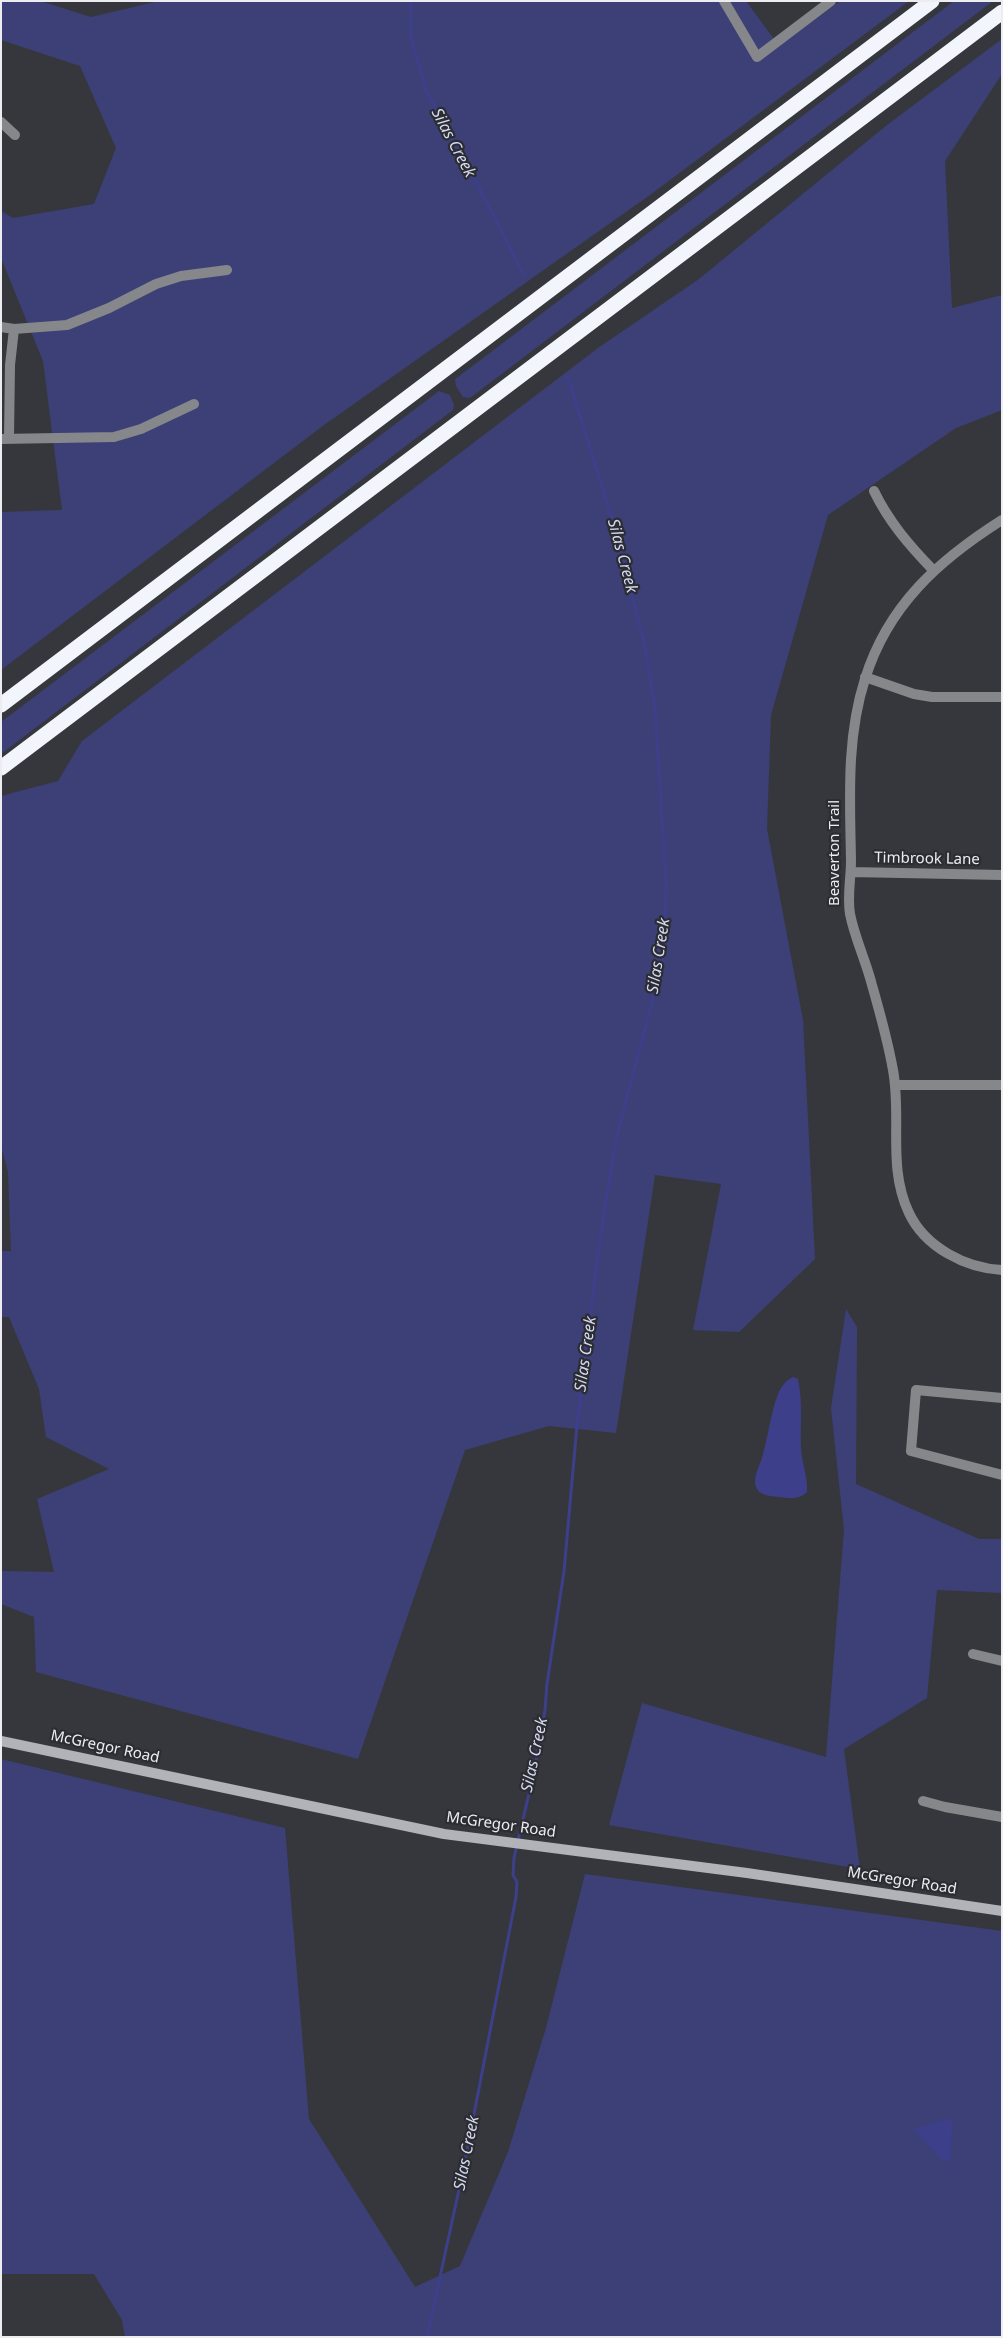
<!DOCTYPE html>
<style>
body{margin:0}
#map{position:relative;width:1003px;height:2338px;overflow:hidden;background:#36373d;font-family:"Noto Sans",sans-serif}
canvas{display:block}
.frame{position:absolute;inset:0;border:2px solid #ededf1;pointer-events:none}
</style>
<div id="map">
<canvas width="1003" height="2338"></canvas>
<div class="frame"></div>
</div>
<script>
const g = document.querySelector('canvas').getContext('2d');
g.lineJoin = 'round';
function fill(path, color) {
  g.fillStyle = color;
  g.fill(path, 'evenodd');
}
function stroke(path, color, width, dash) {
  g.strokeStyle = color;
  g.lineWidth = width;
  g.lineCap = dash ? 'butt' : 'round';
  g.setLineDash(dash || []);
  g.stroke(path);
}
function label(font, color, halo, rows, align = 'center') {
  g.font = font + ' "Noto Sans",sans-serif';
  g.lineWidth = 4.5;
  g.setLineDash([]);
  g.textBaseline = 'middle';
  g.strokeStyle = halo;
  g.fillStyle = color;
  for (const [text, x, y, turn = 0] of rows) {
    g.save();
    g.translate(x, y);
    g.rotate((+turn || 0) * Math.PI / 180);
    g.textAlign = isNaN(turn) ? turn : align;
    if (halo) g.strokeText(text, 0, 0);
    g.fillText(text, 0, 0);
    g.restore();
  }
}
const green = new Path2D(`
 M1,1H40L91,17L159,1H746L779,46L840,1H909L650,195L324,425L1,670V512L62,510L43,361L1,258V211L13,218L94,204L116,148L80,66L1,40Z
 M954,1H993L470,398L463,397L456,386L455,379L458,377Z
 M1002,39V74L945,161L952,308L1002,295V410L956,428L828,515L771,715L767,829L803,1020L815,1259L739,1332L693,1330L721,1184L655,1175L616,1433L549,1426L465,1450L358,1759L36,1672L34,1617L1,1604V1571L54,1572L37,1499L109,1469L46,1437L39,1389L9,1317H1V1251H11L8,1172L1,1146V796L58,781L82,741L598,348L699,279L887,125Z
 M439,391L450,395L454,405L453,410L1,754V722Z
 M846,1309L857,1327L856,1484L979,1539H1002V1593L937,1590L927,1698L844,1749L860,1869L609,1825L642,1703L826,1757L844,1530L831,1408Z
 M1,1759L285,1828L309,2119L415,2287L460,2266L508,2152L546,2028L585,1874L1002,1931V2337H125L122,2320L94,2274H1Z`);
const water = new Path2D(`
 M793,1377L798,1379C803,1403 800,1425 801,1449C802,1464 808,1477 807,1492C799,1500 790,1498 779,1497C771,1496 759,1496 756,1487C753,1479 758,1468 761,1461C768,1439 770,1415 778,1394C781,1387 786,1380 793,1377Z
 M952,2119L951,2157L948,2161H943L914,2130L935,2122Z`);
const stream = new Path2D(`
 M411,1V38L427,93L471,172L524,275
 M427,2337L463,2171L516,1897L517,1882L513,1875L514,1858L534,1772L545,1710L547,1684L564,1571L577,1425L598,1253L611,1169L618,1132L662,964L667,927L665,921L666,882L655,708L645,646L616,532L568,377`);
const street = new Path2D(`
 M724,1L757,57L831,1
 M1,122L15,135
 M1,327L14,329L67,325L109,308L156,284L181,276L227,270
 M9,438L10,365L14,329
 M1,439L114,437L141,429L194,404
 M874,491C889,522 909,545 933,570
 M1002,520C939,560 888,605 865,679C846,738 850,800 851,861C851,878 847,897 850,914C855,939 866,961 872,985C880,1013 888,1042 893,1070C902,1118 887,1167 909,1213C925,1247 965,1268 1002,1270
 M865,677L914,694L932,697H1002
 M851,872L1002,875
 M895,1085H1002
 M1002,1398L916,1390L911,1451L1002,1475
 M973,1654L1002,1661
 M923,1801L945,1807L1002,1817`);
const secondary = new Path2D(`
 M1,1741L444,1834L747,1873L1002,1911`);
const highway = new Path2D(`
 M1,705L932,1
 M1,768L1002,12`);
const streetNames = [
 ["Beaverton Trail",835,853,-90],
 ["Timbrook Lane",927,859,1],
 ["McGregor Road",105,1747,12],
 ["McGregor Road",501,1825,8],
 ["McGregor Road",902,1881,9]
];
const waterNames = [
 ["Silas Creek",453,143,62],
 ["Silas Creek",622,556,75],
 ["Silas Creek",659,956,-81],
 ["Silas Creek",586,1354,-82],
 ["Silas Creek",535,1755,-78],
 ["Silas Creek",467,2153,-79]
];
fill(green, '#3c4077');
fill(water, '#3d3f8b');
stroke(stream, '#3d3f8b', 3);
stroke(street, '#86878a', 10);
stroke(secondary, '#b2b3b8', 10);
stroke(highway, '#f3f5fc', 15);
label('15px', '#ededf1', '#2c2d33', streetNames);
label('italic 16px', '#d6daf0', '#2c2d33', waterNames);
</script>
